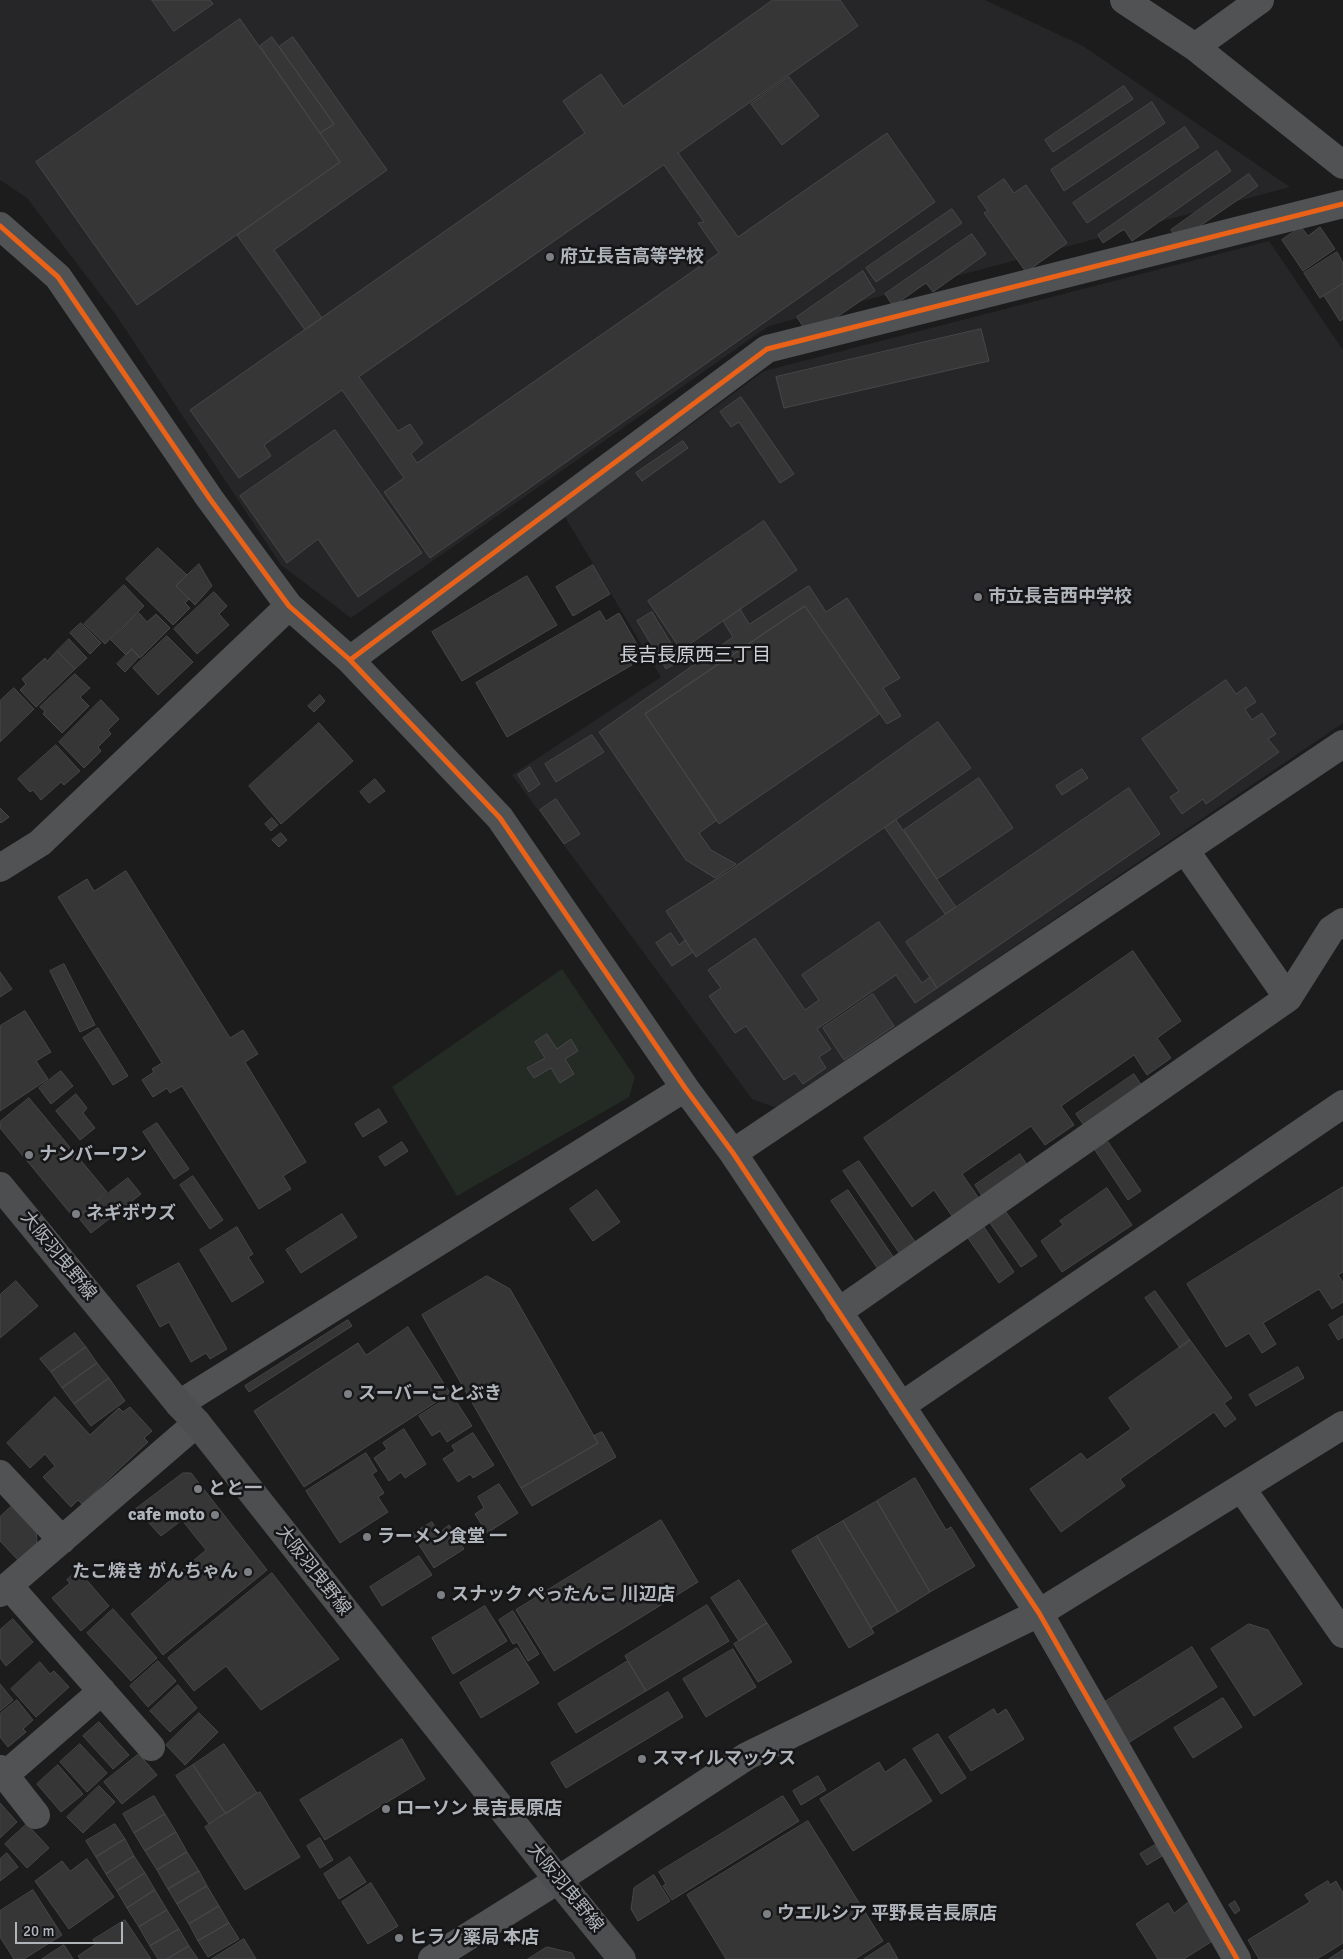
<!DOCTYPE html>
<meta charset="utf-8">
<style>
body{margin:0}
#map{position:relative;width:1343px;height:1959px;overflow:hidden;background:#1c1c1c;font-family:Signika,sans-serif}
canvas{display:block}
.scale{position:absolute;left:15px;top:1922px;width:108px;height:22px;box-sizing:border-box;border:2px solid #afb5bb;border-top:0;padding-left:6px;font-size:15px;line-height:18px;white-space:nowrap;color:#afb5bb;-webkit-text-stroke:4px #161618;paint-order:stroke}
</style>
<div id="map">
<canvas width="1343" height="1959"></canvas>
<div class="scale">20 m</div>
</div>
<script>
const g = document.querySelector('canvas').getContext('2d');
g.lineJoin = 'round';
function fill(path, color) {
  g.fillStyle = color;
  g.fill(path, 'evenodd');
}
function stroke(path, color, width, dash) {
  g.strokeStyle = color;
  g.lineWidth = width;
  g.lineCap = dash ? 'butt' : 'round';
  g.setLineDash(dash || []);
  g.stroke(path);
}
function label(font, color, halo, rows, align = 'center') {
  g.font = font + ' Signika,"Noto Sans JP",sans-serif';
  g.lineWidth = 5;
  g.setLineDash([]);
  g.textBaseline = 'middle';
  g.strokeStyle = halo;
  g.fillStyle = color;
  for (const [text, x, y, turn = 0] of rows) {
    g.save();
    g.translate(x, y);
    g.rotate((+turn || 0) * Math.PI / 180);
    g.textAlign = isNaN(turn) ? turn : align;
    if (halo) g.strokeText(text, 0, 0);
    g.fillText(text, 0, 0);
    g.restore();
  }
}
const built = new Path2D(`
 M0,0H985L1083,46L1290,187L769,326L351,618L281,565L116,315L27,198L0,180Z
 M1269,241L1343,350V723L777,1108L752,1099L512,775L661,677L565,517L764,371Z`);
const green = new Path2D(`
 M562,969L635,1077L629,1097L457,1196L392,1087Z`);
const building = new Path2D(`
 M152,0H210L213,4L174,31Z
 M773,0H840L858,26L678,153L738,237L887,133L935,202L430,558L384,492L404,478L342,390L264,445L271,456L239,478L190,410L585,133L563,101L601,74L623,106ZM664,165L704,222L698,223L719,253L417,463L411,454L423,443L410,424L398,431L359,377Z
 M240,19L340,162L137,305L36,162Z
 M272,37L334,124L320,133L260,46Z
 M293,37L387,170L274,250L322,318L305,330L237,235L340,162L320,133L334,124L279,47Z
 M789,77L819,116L782,145L751,104Z
 M1124,86L1133,99L1053,152L1045,140Z
 M1152,102L1165,123L1064,191L1051,170Z
 M1185,127L1199,147L1087,223L1073,203Z
 M1217,151L1231,171L1132,241L1124,229L1103,243L1098,235Z
 M1249,174L1258,186L1178,241L1171,230Z
 M1004,179L1014,193L1026,185L1067,243L1026,272L984,213L988,211L978,197Z
 M952,209L962,223L876,282L866,268Z
 M1301,227L1308,236L1320,227L1335,249L1303,271L1282,240Z
 M972,234L986,254L933,292L926,283L893,306L885,294Z
 M1337,252L1343,263V283L1320,298L1304,273Z
 M863,271L875,291L809,336L797,317Z
 M1343,284V319L1340,321L1324,296Z
 M981,329L989,361L784,408L776,377Z
 M741,397L794,474L780,483L739,422L731,427L720,412Z
 M335,430L422,553L358,597L318,539L287,563L240,496Z
 M683,441L688,448L642,481L636,473Z
 M764,521L797,570L681,650L648,601Z
 M158,548L187,575L176,586L189,599L185,603L190,608L173,625L126,579Z
 M199,564L212,586L195,605L176,586Z
 M593,565L610,594L573,616L556,587Z
 M527,576L557,625L462,681L432,632Z
 M124,585L144,606L105,644L84,624Z
 M809,586L826,612L847,598L900,678L883,688L901,716L887,724L805,606L645,714L717,820L699,833L711,850L736,864L715,878L686,860L599,732L733,637L723,621L740,609L749,624Z
 M214,592L227,606L219,614L229,625L197,654L174,629Z
 M805,606L879,714L719,824L645,714Z
 M600,611L606,621L619,613L642,653L629,660L632,665L507,737L476,683Z
 M652,612L681,660L666,669L637,621Z
 M139,613L147,622L156,614L170,628L140,658L132,649L126,655L111,640Z
 M81,623L101,643L90,654L70,633Z
 M167,636L193,662L158,695L133,668Z
 M69,639L87,658L75,669L57,651Z
 M132,649L139,657L125,672L117,664Z
 M57,651L75,669L36,707L20,690L26,684L22,679L45,658L47,661Z
 M75,674L90,688L80,697L89,706L62,733L43,714L45,711L40,707Z
 M1226,680L1236,694L1246,687L1256,702L1245,709L1252,720L1262,713L1276,734L1268,739L1279,752L1206,804L1203,799L1182,814L1170,797L1179,791L1142,739Z
 M14,688L34,709L0,742V701Z
 M320,695L325,701L314,712L308,706Z
 M101,700L119,719L108,730L111,734L98,747L101,751L84,768L59,742Z
 M938,722L971,768L696,957L666,911L729,871Z
 M319,723L353,761L281,824L249,786Z
 M592,735L604,752L556,782L545,764Z
 M56,745L80,771L64,785L61,782L41,800L33,790L30,792L18,779Z
 M530,767L540,784L529,792L518,775Z
 M1082,769L1088,778L1062,795L1056,786Z
 M979,778L1013,828L937,879L904,830Z
 M375,779L385,791L369,803L360,792Z
 M1129,788L1160,834L937,988L906,942Z
 M556,799L580,834L564,844L540,810Z
 M0,808L9,817L1,823L0,822Z
 M272,818L278,825L271,831L265,824Z
 M896,820L956,907L945,914L885,828Z
 M281,833L287,840L279,847L272,840Z
 M126,871L230,1038L243,1030L258,1054L245,1062L306,1162L283,1176L291,1189L259,1209L182,1086L170,1093L167,1088L153,1097L142,1080L154,1072L152,1069L162,1063L58,897L87,879L94,891Z
 M879,922L922,983L930,977L937,988L915,1003L896,975L817,1029L831,1049L819,1057L826,1068L803,1084L795,1073L784,1080L746,1026L735,1033L709,996L721,988L708,970L755,938L805,1010L819,1000L802,975Z
 M671,933L679,945L685,940L693,952L672,966L656,943Z
 M1133,951L1181,1021L1157,1038L1171,1058L1147,1075L1134,1055L1061,1106L1074,1125L1045,1145L1031,1126L962,1174L978,1197L952,1216L934,1190L912,1207L864,1138Z
 M64,964L95,1025L80,1032L50,971Z
 M0,972L12,989L0,997Z
 M873,994L894,1026L844,1060L823,1028Z
 M25,1011L51,1052L36,1061L48,1079L0,1111V1026Z
 M98,1028L128,1076L113,1085L83,1038Z
 M547,1034L557,1049L571,1039L578,1051L565,1059L574,1074L560,1083L551,1068L534,1078L527,1068L545,1058L535,1042Z
 M61,1071L73,1086L51,1104L39,1088Z
 M1134,1074L1144,1089L1086,1128L1076,1114Z
 M76,1094L87,1108L83,1113L95,1128L80,1140L56,1111Z
 M29,1098L107,1192L75,1219L0,1128V1122Z
 M379,1109L387,1122L363,1137L355,1124Z
 M157,1123L189,1169L174,1179L143,1132Z
 M402,1142L408,1151L385,1166L379,1157Z
 M1108,1142L1141,1191L1128,1200L1095,1150Z
 M1020,1154L1029,1168L984,1199L975,1185Z
 M859,1161L918,1246L902,1257L843,1171Z
 M193,1176L223,1220L210,1229L180,1185Z
 M128,1178L141,1194L91,1233L78,1217Z
 M1343,1187V1272L1338,1275L1343,1282V1302L1332,1309L1319,1289L1263,1323L1276,1344L1262,1353L1249,1333L1226,1347L1187,1284Z
 M1107,1188L1132,1225L1062,1272L1041,1241L1063,1225L1060,1221Z
 M597,1190L620,1222L593,1241L570,1209Z
 M848,1190L896,1261L880,1272L831,1201Z
 M1006,1212L1037,1256L1021,1267L990,1223Z
 M342,1214L357,1237L301,1273L286,1250Z
 M237,1227L253,1254L248,1257L264,1282L232,1302L200,1250Z
 M984,1227L1014,1272L999,1283L968,1238Z
 M179,1263L227,1349L210,1359L206,1353L191,1362L169,1322L160,1327L137,1286Z
 M487,1276L510,1289L598,1443L521,1488L422,1315Z
 M16,1281L38,1306L0,1338V1295Z
 M1155,1291L1190,1340L1180,1348L1145,1298Z
 M1343,1316V1337L1338,1340L1329,1325Z
 M348,1320L352,1326L249,1392L245,1386Z
 M408,1327L450,1393L304,1487L254,1411L358,1343L366,1355Z
 M75,1333L86,1347L51,1372L40,1359Z
 M1190,1340L1232,1398L1224,1403L1236,1419L1225,1427L1214,1412L1120,1479L1125,1486L1061,1532L1030,1489L1081,1453L1087,1460L1131,1429L1109,1398Z
 M86,1347L97,1363L62,1388L51,1372Z
 M97,1363L109,1378L74,1404L62,1388Z
 M1298,1367L1304,1378L1256,1406L1249,1395Z
 M109,1378L125,1401L91,1426L74,1404Z
 M452,1395L472,1426L447,1442L440,1431L432,1436L419,1416Z
 M55,1397L90,1435L119,1408L123,1412L130,1407L152,1431L144,1438L148,1442L82,1504L78,1500L71,1507L43,1477L55,1466L45,1454L30,1468L7,1443Z
 M404,1429L426,1464L405,1478L401,1472L389,1481L374,1458L387,1449L383,1443Z
 M602,1432L616,1457L532,1506L521,1488L598,1443L594,1436Z
 M473,1433L494,1465L473,1478L470,1474L458,1482L443,1459L455,1451L452,1446Z
 M366,1453L377,1471L372,1474L384,1493L378,1497L388,1512L340,1543L306,1491Z
 M183,1473H191L267,1570L163,1655L131,1614L206,1550L182,1520L161,1536L136,1509Z
 M915,1478L946,1530L951,1527L975,1566L930,1592L877,1501Z
 M499,1484L518,1513L487,1533L475,1514L484,1508L478,1497Z
 M877,1501L930,1592L898,1612L843,1521Z
 M14,1504L36,1527L37,1543L18,1560L0,1541V1517Z
 M661,1520L698,1582L554,1671L516,1610Z
 M843,1521L898,1612L871,1628L817,1536Z
 M432,1522L439,1533L449,1525L464,1549L434,1568L412,1534Z
 M817,1536L874,1633L849,1648L792,1551Z
 M419,1556L432,1575L382,1606L370,1587Z
 M78,1570L109,1606L81,1631L52,1598L70,1583L67,1580Z
 M272,1573L339,1659L261,1710L226,1666L194,1691L168,1658Z
 M739,1580L767,1623L739,1641L711,1598Z
 M707,1605L729,1641L646,1691L625,1656Z
 M485,1606L507,1641L453,1674L432,1638Z
 M113,1609L157,1658L131,1681L87,1633Z
 M513,1611L539,1654L528,1661L517,1642L513,1644L499,1620Z
 M13,1619L33,1642L6,1666L0,1658V1630Z
 M767,1623L792,1662L758,1682L734,1644Z
 M1249,1624L1268,1630L1302,1684L1254,1716L1211,1649Z
 M1192,1647L1217,1687L1125,1745L1100,1705Z
 M517,1648L539,1683L481,1718L460,1683Z
 M733,1649L756,1687L706,1717L683,1679Z
 M158,1661L176,1681L148,1707L130,1686Z
 M628,1661L646,1691L576,1733L558,1704Z
 M40,1662L50,1674L54,1671L69,1687L36,1717L11,1689Z
 M0,1684L13,1700L0,1711Z
 M178,1685L197,1708L170,1732L150,1711Z
 M668,1692L683,1717L566,1788L551,1763Z
 M1223,1698L1242,1727L1193,1758L1174,1728Z
 M17,1700L33,1720L23,1729L26,1732L8,1747L0,1737V1714Z
 M994,1709L997,1715L1006,1709L1024,1739L971,1771L949,1737Z
 M199,1713L218,1732L185,1765L166,1745Z
 M99,1722L129,1755L113,1769L83,1736Z
 M938,1734L966,1778L941,1794L913,1749Z
 M402,1739L425,1779L325,1840L300,1800Z
 M80,1744L107,1773L87,1792L60,1762Z
 M224,1744L257,1793L226,1814L193,1765Z
 M139,1754L157,1775L122,1804L104,1782Z
 M905,1759L932,1801L853,1851L820,1799L879,1762L885,1772Z
 M58,1765L83,1794L61,1812L37,1784Z
 M193,1765L225,1813L209,1824L176,1776Z
 M818,1776L826,1790L801,1805L793,1791Z
 M99,1786L115,1802L83,1833L67,1817Z
 M260,1792L300,1857L245,1890L205,1827Z
 M154,1796L165,1814L134,1833L123,1814Z
 M783,1796L799,1821L672,1900L663,1886L666,1884L659,1872Z
 M0,1803L17,1822L0,1838Z
 M165,1814L176,1832L145,1851L134,1833Z
 M808,1821L883,1941L855,1959H726L687,1895Z
 M27,1824L49,1848L27,1868L5,1844Z
 M115,1824L125,1839L96,1857L86,1841Z
 M176,1832L187,1852L157,1870L145,1851Z
 M320,1838L333,1860L320,1868L307,1846Z
 M125,1839L134,1856L106,1874L96,1857Z
 M1155,1845L1162,1856L1147,1865L1140,1854Z
 M187,1852L199,1871L168,1889L157,1870Z
 M7,1853L18,1867L0,1881V1859Z
 M134,1856L145,1873L117,1891L106,1874Z
 M350,1857L366,1882L339,1899L324,1874Z
 M87,1859L114,1897L69,1929L35,1881L62,1861L70,1871Z
 M199,1871L207,1886L177,1904L168,1889Z
 M145,1873L155,1890L127,1908L117,1891Z
 M654,1875L670,1901L638,1921L631,1909L634,1888Z
 M1328,1881L1330,1885L1336,1881L1343,1893V1943L1317,1959H1259L1248,1940L1310,1902L1305,1895Z
 M371,1883L398,1926L368,1944L342,1902Z
 M207,1886L219,1906L189,1924L177,1904Z
 M33,1890L62,1935L24,1959H14L0,1937V1911Z
 M155,1890L167,1910L139,1927L127,1908Z
 M1235,1901L1240,1910L1235,1914L1229,1905Z
 M1189,1902L1214,1940L1184,1959H1158L1136,1924L1168,1903L1174,1913Z
 M219,1906L229,1923L198,1941L189,1924Z
 M167,1910L179,1929L150,1946L139,1927Z
 M125,1920L151,1959H80L78,1956L96,1944L93,1940Z
 M229,1923L239,1939L208,1957L198,1941Z
 M179,1929L189,1946L167,1959H158L150,1946Z
 M244,1939L256,1959H212Z
 M889,1943L898,1959H864Z
 M64,1945L73,1959H42Z
 M189,1946L198,1959H167Z
 M547,1947L572,1953L575,1959H528Z
 M1343,1950V1959H1329Z`);
const minor = new Path2D(`
 M1124,0L1195,47L1343,165
 M1195,47L1260,0
 M0,226L58,277L210,499L289,606L350,660L500,818L685,1088L733,1153L1039,1613L1237,1959
 M350,660L767,349L1343,204
 M1185,850L1288,998
 M0,868L40,843L289,606
 M733,1153L1343,744
 M838,1312L1288,998L1331,930L1343,922
 M179,1404L685,1088
 M901,1406L1343,1104
 M0,1474L62,1540
 M1242,1489L1343,1634
 M9,1586L151,1747
 M0,1593L197,1423
 M0,1769L36,1815
 M5,1775L102,1691
 M432,1959L558,1880L747,1756L1039,1613L1343,1425`);
const major = new Path2D(`
 M0,1186L179,1404L197,1423L558,1880L622,1959`);
const cycleway = new Path2D(`
 M0,226L58,277L210,499L289,606L350,660L500,818L685,1088L733,1153L1039,1613L1237,1959
 M350,660L767,349L1343,204`);
const markers = [
 [550,257,5,"#7c7f83"],
 [978,597,5,"#7c7f83"],
 [29,1155,5,"#7c7f83"],
 [76,1214,5,"#7c7f83"],
 [348,1394,5,"#7c7f83"],
 [198,1489,5,"#7c7f83"],
 [215,1515,5,"#7c7f83"],
 [367,1537,5,"#7c7f83"],
 [248,1572,5,"#7c7f83"],
 [441,1595,5,"#7c7f83"],
 [642,1759,5,"#7c7f83"],
 [386,1809,5,"#7c7f83"],
 [767,1914,5,"#7c7f83"],
 [399,1938,5,"#7c7f83"]
];
const poiNames = [
 ["府立長吉高等学校",560,257],
 ["市立長吉西中学校",988,597],
 ["ナンバーワン",39,1155],
 ["ネギボウズ",86,1214],
 ["スーバーことぶき",358,1394],
 ["とと一",208,1489],
 ["cafe moto",205,1515,"right"],
 ["ラーメン食堂 一",377,1537],
 ["たこ焼き がんちゃん",238,1572,"right"],
 ["スナック ぺったんこ 川辺店",451,1595],
 ["スマイルマックス",652,1759],
 ["ローソン 長吉長原店",396,1809],
 ["ウエルシア 平野長吉長原店",777,1914],
 ["ヒラノ薬局 本店",409,1938]
];
const streetNames = [
 ["大阪羽曳野線",58,1256,51],
 ["大阪羽曳野線",313,1571,52],
 ["大阪羽曳野線",565,1888,51]
];
const neighbourhoodNames = [
 ["長吉長原西三丁目",695,656]
];
fill(built, '#262628');
fill(green, '#242b24');
fill(building, '#363637');
stroke(building, '#454748', 1);
stroke(minor, '#515254', 28);
stroke(major, '#4d4e50', 28);
stroke(cycleway, '#ea6118', 5);
for (const [x, y, r, color] of markers) {
  const dot = new Path2D();
  dot.arc(x, y, r, 0, 2 * Math.PI);
  g.fillStyle = color;
  g.fill(dot);
  stroke(dot, '#161618', 2);
}
label('bold 18px', '#afb5bb', '#161618', poiNames, 'left');
label('18px', '#afb5bb', '#161618', streetNames);
label('19px', '#cfd3d7', '#161618', neighbourhoodNames);
</script>
